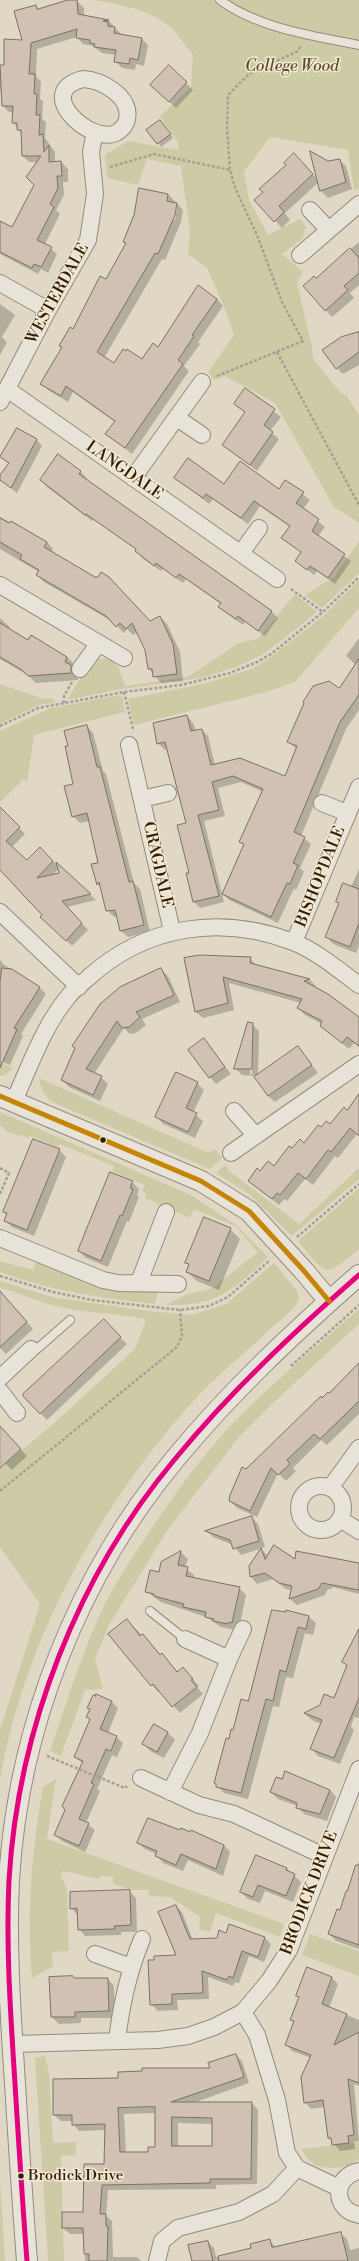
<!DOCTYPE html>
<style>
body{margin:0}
canvas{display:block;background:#e0d8c4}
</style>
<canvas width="359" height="2261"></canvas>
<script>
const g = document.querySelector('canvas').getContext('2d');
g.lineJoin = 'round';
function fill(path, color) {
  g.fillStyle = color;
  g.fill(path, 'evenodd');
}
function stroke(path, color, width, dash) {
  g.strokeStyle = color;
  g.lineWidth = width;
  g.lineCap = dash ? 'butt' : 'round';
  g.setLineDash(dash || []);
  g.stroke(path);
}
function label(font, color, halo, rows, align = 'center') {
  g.font = font + ' "Libre Bodoni",serif';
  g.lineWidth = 3;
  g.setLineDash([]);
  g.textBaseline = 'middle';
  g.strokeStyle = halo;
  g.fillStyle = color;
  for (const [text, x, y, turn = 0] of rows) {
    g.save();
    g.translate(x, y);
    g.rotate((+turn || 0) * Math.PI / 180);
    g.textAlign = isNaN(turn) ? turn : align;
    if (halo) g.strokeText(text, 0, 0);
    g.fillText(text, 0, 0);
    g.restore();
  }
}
const green = new Path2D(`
 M95,0H359V189L354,190L348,150L270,137L244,172L249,200L268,235L300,219L306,227L302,239L282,254L303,272L297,283L312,347L313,359L341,393L346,395L359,415V523L334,507L275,403L225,376L214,380L208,372L234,335L223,304L207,268L188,254L190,232L181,166L147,159L138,185L107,178L105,155L128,141L178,150V142L160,117L191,87L193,55C185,46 178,33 169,26C148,9 120,5 95,0Z
 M359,541V573L322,608L305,595L334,577Z
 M359,580V608L295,682L266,692L134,725L128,699L207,683L252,669L268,659L322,617Z
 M295,594L316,611V613L264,654L236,667L201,678L122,689L67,700L82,675L86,674L99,659C118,657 120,671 125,686L188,677L237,644L259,638Z
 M0,684L41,698L55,699L54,703L38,705L0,724Z
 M122,695L125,712L34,735L27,783L24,779L0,802V731L51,708Z
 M0,1062L13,1068L5,1075L0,1076Z
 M39,1078L209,1153L215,1149L222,1158L210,1169L61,1106C46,1099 42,1094 39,1078Z
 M0,1112L191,1195L236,1225L268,1257C233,1290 217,1307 166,1305L185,1295L211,1289L258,1252L235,1226L194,1209L190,1218L145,1198L146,1193L142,1191L145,1185L112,1171L114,1166L60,1144L58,1147L30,1136L28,1139L22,1134L21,1136L8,1132L0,1125Z
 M226,1165L228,1170L299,1224L359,1168V1179L292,1236L249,1194L216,1173Z
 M359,1188V1249C322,1280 328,1276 298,1241Z
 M0,1261L33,1270L36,1261L104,1288L158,1292L155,1304C102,1298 51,1291 0,1272Z
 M274,1263L297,1291L299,1300C292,1312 279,1321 269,1330C242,1356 210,1381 186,1409C95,1514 23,1644 0,1781V1730L40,1604L0,1547V1468L51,1426L135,1349L146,1319C116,1313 85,1313 55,1306C36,1301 19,1292 0,1288V1281L52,1297L148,1311L192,1315L226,1304Z
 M359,1309V1324L275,1401L239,1437L167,1531L109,1625L95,1659L103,1689L85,1690L61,1756L50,1751C66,1704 81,1655 102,1610C114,1585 129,1562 144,1540C172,1497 202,1455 238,1418C276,1380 318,1345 359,1309Z
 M56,1779L47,1839L284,1924L280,1937L216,1913L210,1932L199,1929L200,1917L170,1897L149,1896L148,1890H132L113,1884V1877L100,1876L99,1879L63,1871L61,1876L67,1889L69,1951L52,1952L53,1966L32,1978C26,1914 32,1850 43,1787Z
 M310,1934L359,1951V1976L302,1955Z
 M45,2056L49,2073L53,2143L76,2142V2155L61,2156L64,2261H48L35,2058Z
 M359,2142C359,2146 359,2153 359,2158C355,2170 325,2169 316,2165C309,2161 305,2156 302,2149Z
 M0,2179L5,2261H0Z`);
const shadow = new Path2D(`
 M77,1L84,8V16L109,21L121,34L142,39L148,45L144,66L136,64L135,70L122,68L115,61L116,55L102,53L93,46L83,44L77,37L37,49L36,76L41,82L40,99L43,101L42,119L46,122L45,138L55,152V162H61L68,169V182H63L64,195L56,210L60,214L45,244L57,254L48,273L41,269L38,274L0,254V222L12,228L35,185L38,162H29L23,156L22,134L13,122L14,112H9L3,106L2,92L0,90V66H5L23,41L36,6L40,10Z
 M169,67L193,90L176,108L159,92Z
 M163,124L173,138L161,147L158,143Z
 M339,160L346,166L352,189L328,198L321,191L319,182L285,213L290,220L282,228L256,200L301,161L318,180L328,162Z
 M168,194L183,210L181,222L165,260L162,259L104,358L114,364L142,361L217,299L223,306L198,342L200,344L184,366L189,371L132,454L107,434L115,422L73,392L68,402L48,390L41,384L73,330ZM175,207H177L175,220L173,219Z
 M359,242V285L350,293L354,298L332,317L304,286L316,279Z
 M0,304L15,315L2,337L7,342L0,355Z
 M359,333V365L343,374L337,368Z
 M245,390L281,417L270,431L279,439L257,471L224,445L246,413L235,404Z
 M17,429L37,440L42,446L17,493L0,479L9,464L1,457Z
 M59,456L81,472L87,478L86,480L272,612L278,618L265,636L245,622L243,625L226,613L220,606L221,604L186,579L183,583L163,569L161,571L142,558L137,550L93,519L92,521L47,487L41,480Z
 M176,478L224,485L279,490L286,481L310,500L303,509L325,527L318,536L351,561L335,584L317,571L314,575L296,561L302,553L283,537L290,527L260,506L248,524L213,499L209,504Z
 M0,517L47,542L53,549L52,552L150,622L160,617L167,624L180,652L183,681L161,683L149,669L146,650L137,632L133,635L127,629L124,633L113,622L44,582L37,575L39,572L0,549Z
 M0,618L10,627L8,629L29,641L67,657L74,664L72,667L78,673V680L36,683L29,676L0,659Z
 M359,638V710L346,729L301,836L311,844L300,868L304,872L296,890L294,888L278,923L229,900L223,894L244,845L240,841L263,792L241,782L218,788L225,816L204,821L224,902L200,908L194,902L187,824L168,749L165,750L158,743L187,716L193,723L196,731L202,730L208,736L215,765L285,778L297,749L288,742L339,689L356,665L346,656Z
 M87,726L93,733L103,771L106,774L134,883L140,889L150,932L128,937L121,931L118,917H114L107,910L102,889L98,884L93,865L99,863L90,821L80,823L73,816L74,785L69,746Z
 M0,808L25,834L12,847L27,862L40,849L96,900L67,907L88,930L72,946L48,923L44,915L21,893L23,891L0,869ZM59,868L60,873L52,876Z
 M359,869V946L356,953L333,944L327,937L340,904L337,902L351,887Z
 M250,958L257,966L310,980L316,986L313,987L359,1019V1047L354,1043L349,1049L328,1032L322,1024L305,1015L298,1008L301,1003L229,983L234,1010L203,1018L196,1012L185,959Z
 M0,959L3,964L40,988L46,994L21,1034L23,1036L10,1065L0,1061Z
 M161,969L168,976L180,1002L142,1019L146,1025L136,1033L130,1034L124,1028L94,1074L101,1077L108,1084L100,1101L69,1087L62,1080Z
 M252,1024L259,1031L258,1075L298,1047L318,1073L275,1102L268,1096L258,1076L242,1075L235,1068ZM253,1037L252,1074H250L251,1041Z
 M204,1040L231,1074L216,1084L210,1077Z
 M197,1083L204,1090L193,1113L203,1121L195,1138L163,1124L157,1117Z
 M359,1103V1136L357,1134L338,1158L335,1156L313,1185L305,1179L287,1201L284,1199L279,1205L249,1181L261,1172L274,1167L293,1150L304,1144L321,1129L331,1125Z
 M59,1150L66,1157L34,1236L12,1227L5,1220L7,1215L4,1212Z
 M132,1182L139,1189L137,1195L139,1197L129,1222L127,1221L108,1267L86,1258L79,1251Z
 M230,1229L240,1239L219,1290L197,1281L187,1272L190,1265L187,1262Z
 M0,1305L13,1306L33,1329L6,1354L0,1348Z
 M104,1321L127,1344L47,1420L24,1396Z
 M359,1364V1414L327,1445L321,1440L293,1468L296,1471L286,1481L278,1473L257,1517L237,1508L230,1501L247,1470L329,1395Z
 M0,1427L27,1456L12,1470L0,1458Z
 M251,1517L258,1524L265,1547L241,1555L233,1545L213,1537L207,1531Z
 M262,1550L268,1556L295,1561L324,1558V1556L359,1563V1594L332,1587V1589H328L325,1595L297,1605L290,1599L292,1590L286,1589L273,1579L257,1584L251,1577L250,1566Z
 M181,1552L188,1559L185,1568L194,1575V1578L239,1588L246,1595L239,1629L235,1630L221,1627L206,1617L161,1602L146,1591L160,1573L162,1562Z
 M273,1611L309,1617L316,1623L313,1635L305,1633L293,1678L286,1677L279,1707L273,1706L248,1799L224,1793L217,1786L229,1740L248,1702Z
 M127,1620L178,1672L183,1668L199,1686L197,1687L203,1694L180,1713L160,1691L158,1692L152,1685Z
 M359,1633V1718L354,1717L351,1727L354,1730L340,1764L318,1756L312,1749L321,1724L312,1720L305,1714L334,1699L348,1666L344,1662Z
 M97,1695L112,1702L118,1708L108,1733L116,1737L123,1743L117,1757L112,1755L97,1789L100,1791L86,1823L95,1830L85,1852L62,1841L55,1835L83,1764L75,1757L90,1720L87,1717L90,1710L88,1708Z
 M154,1726L168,1733L175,1740L164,1758L150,1751L144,1744Z
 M330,1790L336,1797L327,1821L304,1814L297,1806L278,1799L271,1792Z
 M138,1843L224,1845L230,1852L223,1876L188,1860L183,1871L163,1863L156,1854L145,1849Z
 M256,1856L287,1869L301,1882L293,1902L265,1891L260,1903L248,1899L241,1892Z
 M359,1861V1949L336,1941L329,1934L348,1892Z
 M129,1891L136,1898L137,1932H121V1935L85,1936L79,1929L78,1915L71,1908Z
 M176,1906L182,1912L193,1940L217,1939L227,1934L230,1925L265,1938L271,1944L264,1962L249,1956L239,1983L235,1982L233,1986L208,1977L209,1999L177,2000L178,2010L158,2011L151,2004L177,1956Z
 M308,1968L332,1978L338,1984L329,2008L359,2020V2086L354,2084L359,2141L354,2142L355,2149L340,2151L329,2138L325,2107L311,2109L305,2102L311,2058L292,2051L286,2044L294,2022L291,2019L300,1998L297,1996Z
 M108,1979L114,1986L115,2018H81V2023L59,2024L52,2017Z
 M236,2055L242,2061L249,2083L193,2103H252L258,2110L257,2184L216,2185V2189L108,2190L106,2216L112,2221L113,2257H137L141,2261H85L84,2234H70L63,2228V2213H84L105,2165L106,2130L79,2131L73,2124V2121H61L54,2115L119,2079L211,2068ZM156,2113V2148L149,2153H126L124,2114ZM178,2123L213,2124V2147H178Z
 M340,2233L347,2239L350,2250L359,2248V2261H193L207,2242L214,2248L216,2257L252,2248L270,2241L276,2247Z`);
const building = new Path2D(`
 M68,0H77L78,14L109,20L103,21L108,22V26L115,27L114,33L142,38L138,60L130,58L129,64L114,62L116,50L94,47L95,44L90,43V40L76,38L77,29L31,43L29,74H35L34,94H37L36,115H40L39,135L43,134L44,152L49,145V162L61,161L62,176H57L58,188L50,204L54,207L37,240L52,247L41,267L34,264L32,268L0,252V221L12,227L34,185L26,177L41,156H22L21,130H17V123H12L13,106H2L0,65H4V39L22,40L14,11L36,5L37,9Z
 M169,65L187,82L169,102L150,85Z
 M160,120L171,134L157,144L146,130Z
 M310,151L328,161L340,159L346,182L320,191Z
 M294,153L313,174L279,206L284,212L274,222L254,200L263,192L259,189L286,165L284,163Z
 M139,188L168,194L167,201L177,203L175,215L158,254L155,253L97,352L114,363L123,349L126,351L127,349L142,359L153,343L158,347L198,285L217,299L192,335L194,336L178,360L183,364L125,448L105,434L115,421L66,386L61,396L40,384L62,347L59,346L70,327L73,329L100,276L106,279L126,243L123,242L134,215Z
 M350,248L359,258V273L344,286L348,290L325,311L303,286L314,276L316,278Z
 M359,332V352L336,369L322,350L341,337Z
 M245,388L275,409L264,425L273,432L250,465L222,445L245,412L234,404Z
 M17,428L37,439L11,488L0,480V475L9,463L0,457Z
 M58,454L81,471L79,474L272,611L258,631L238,616L236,619L218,607L221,603L179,574L176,578L156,563L154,566L135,551L136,549L86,514L85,515L40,480Z
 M188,458L224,484L240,461L279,489L285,480L304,492L296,503L319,519L312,531L345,554L328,578L310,566L307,570L295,561L301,552L281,538L290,526L254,501L241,518L206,494L203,498L174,478Z
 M0,518L9,523L11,521L47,542L44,547L95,577H98L101,572L109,577L150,621L160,616L173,644L177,674L153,677L152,669H148L145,650L132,623L126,629L120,623L116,627L106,616L36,575L39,570L20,559L22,555L0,542Z
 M0,623L28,640L31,635L67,657L65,662L71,665V673L28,676L22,670L0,657Z
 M359,659V695L340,722L294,832L305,837L293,863L298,865L290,884L287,883L271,917L222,894L244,844L239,842L263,789L233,776L212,782L219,810L198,815L219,896L193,902L186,873H189L177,825L186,823L165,742L157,744L153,723L187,715L191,731L202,729L211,765L240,758L285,776L297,746L287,742L304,703L303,702L313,686L329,681L339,688Z
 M87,725L97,767H100L129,882L133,881L144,925L120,931L115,910L106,911L99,882L97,885L91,864L98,863L87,813L72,817L64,786L73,784L65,746H68L64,731Z
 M0,807L20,827L6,841L27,860L40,847L53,861L37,878L59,873L56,862L91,894L62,901L82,923L66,941L40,917L42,915L0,870Z
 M343,883L359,889V923L350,947L325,937L339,903L336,902Z
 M200,955L251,957L250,963L310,979L304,981L328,994L359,1017V1046L347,1037L342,1043L320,1026L322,1021L297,1008L302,999L223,977L228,1003L195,1012L184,958Z
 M2,968L12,969L40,987L14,1028L17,1029L0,1068V982Z
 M161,968L174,995L136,1012L140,1017L129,1027L122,1028L117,1021L86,1069L102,1076L93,1095L61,1080L75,1048L72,1046L100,1004L120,987Z
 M248,1022L253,1023L252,1069H234Z
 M204,1038L225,1067L209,1078L188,1050Z
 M298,1046L312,1065L268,1096L254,1077Z
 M176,1072L198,1082L186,1108L197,1113L188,1132L155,1117Z
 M359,1094V1136L350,1128L331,1152L328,1150L306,1179L298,1173L280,1195L277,1193L272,1199L248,1181L257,1168L260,1171L268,1161L274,1166L289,1146L292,1148L300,1139L304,1143L318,1125L321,1127L326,1121L330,1124L344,1107L347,1110Z
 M33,1139L60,1149L27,1230L4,1221L7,1213L3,1212Z
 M110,1172L133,1181L130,1188L133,1189L122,1216L120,1215L101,1261L78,1251Z
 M204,1217L231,1228L209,1281L186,1272L189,1264L185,1263Z
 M0,1291L27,1322L0,1347Z
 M104,1319L121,1337L40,1414L23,1396V1394Z
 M359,1363V1401L320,1439L314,1434L287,1460L290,1464L278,1475L271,1468L250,1511L229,1501L230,1495L242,1467L246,1469L321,1396L322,1398L328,1392L329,1393Z
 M0,1426L21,1449L0,1468Z
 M252,1516L259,1541L233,1549L230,1540L205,1531Z
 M274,1545L295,1559L296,1551L359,1563V1590L322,1583L318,1589L289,1599L292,1586L279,1583L265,1573L250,1577L249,1566L261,1548L265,1559Z
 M181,1551L178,1565L188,1567L186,1576L240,1587L232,1623L229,1622L228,1624L213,1621L214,1619L205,1617L206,1612L183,1607L184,1604L154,1596V1594L145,1592L150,1570L159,1572L161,1562Z
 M272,1610L286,1612V1610L309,1616L306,1629L298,1627L286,1672L280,1670L273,1701L266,1699L241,1793L216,1787V1784L214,1783L226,1738L229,1739L231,1729L233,1730L241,1699L248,1701Z
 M127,1619L140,1636L143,1634L160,1655L162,1653L177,1672L183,1667L193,1679L191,1680L197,1687L172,1707L153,1684L151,1686L108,1634Z
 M359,1629V1698L334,1758L310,1749L322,1720L304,1713L320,1705L324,1694L334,1698L347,1665L342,1662Z
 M96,1694L112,1701L100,1729L117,1736L111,1751L106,1749L91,1783L94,1784L79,1819L89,1823L79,1846L54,1835L65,1810L62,1806L83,1761L74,1757L90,1719L86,1717L90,1709L87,1708L93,1695L95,1696Z
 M154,1724L168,1732L157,1752L142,1744Z
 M285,1771L330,1790L320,1814L296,1808L297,1803L270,1792L276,1777L282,1779Z
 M148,1818L180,1830L181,1828L190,1832L191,1830L224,1845L216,1869L181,1854L176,1865L155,1856L157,1851L137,1843Z
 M256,1855L287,1868L286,1870L295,1874L286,1896L258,1885L253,1897L240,1892Z
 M356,1865H359V1945L328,1934L337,1909L340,1910L346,1891H347Z
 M130,1890L131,1925L114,1926L115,1929L78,1930L77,1908L70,1909V1892Z
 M176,1905L190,1939L217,1938L219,1930L226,1933L229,1924L265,1937L258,1957L242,1951L233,1978L229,1976L227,1980L202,1971L203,1993L172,1994V2004L150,2005L148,1960H154V1956L176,1955L158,1912Z
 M307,1967L332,1977L322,2004L347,2014L334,2045L359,2032V2083L348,2079L354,2135L348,2136L349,2143L332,2145L331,2138H328L323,2100L304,2103L301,2077L311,2055L285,2045L294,2021L290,2020L299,1997L296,1996Z
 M73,1976L74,1978H108L109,2011L75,2012V2017H51L49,1977Z
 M236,2054L244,2077L171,2102H252L251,2179H210V2183L102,2185L100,2214H106V2226H108L107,2261H89V2254H84L83,2228H62V2212H83L84,2164H104L105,2124L72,2125V2115H53V2079L118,2078V2072L142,2071V2068H210L208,2063ZM155,2107V2147H148V2152H120L118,2108ZM172,2117L212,2118V2146H172Z
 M341,2232L348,2261H219L218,2256L251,2248L250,2244L270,2239L272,2247Z
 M208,2241L213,2261H192L188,2245Z`);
const path = new Path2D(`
 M110,167L154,154L230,170
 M277,352L359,505
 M217,376L303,341L282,302L257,235L235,188L230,170L227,128L228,95L249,74L298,51L301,45
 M291,589L323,612
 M124,692L133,729
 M64,703V696L72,682
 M0,726L38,708L124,692L181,685L230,673L257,662L271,654L323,612L359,577
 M0,1168L9,1173L0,1194
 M297,1237L359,1184
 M0,1276L53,1292L92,1300L180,1310L209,1306L228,1297L269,1261
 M291,1366L359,1305
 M0,1491L177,1347L182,1336L180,1310
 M47,1756L125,1788L127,1786`);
const service = new Path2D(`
 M220,0C258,28 313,36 359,45
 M31,1349H37L70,1320
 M150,1611L185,1639`);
const minor = new Path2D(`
 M83,79C102,80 132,97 127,119C126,125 121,130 116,133C91,145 32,92 83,79Z
 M310,210L328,229
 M300,255L359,204
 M0,283L48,310
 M7,389L277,579
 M0,402L48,310L88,240L95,194L91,152L95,132
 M177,418L202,435
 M133,478L202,382
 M241,553L259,528
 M0,585L124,658
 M80,669L99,643
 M129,745L172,931
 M142,799L168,793
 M322,803L347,813
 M0,912L79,987
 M294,942L359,787
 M14,1101C29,1068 44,1025 68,997C73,990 81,984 88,978C145,926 220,914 293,942C315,950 340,971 359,985
 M234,1111L256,1136
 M231,1153L359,1064
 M0,1238L103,1280L118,1283L178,1284
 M139,1282L166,1212
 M0,1378L31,1349
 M0,1391L17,1413
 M299 1508a22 22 0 1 1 44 0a22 22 0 1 1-44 0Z
 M330,1488L359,1448
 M340,1519L359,1531
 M185,1639L229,1659
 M141,1778L199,1805L234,1814L324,1856
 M170,1792L200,1733L229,1659L243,1629
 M95,1954L131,1967
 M243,2012L257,2035L277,2100L287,2153L297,2168L339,2188
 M117,2041C121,2005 128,1973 142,1939
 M13,2044L158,2040L188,2036L214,2027L243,2012L269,1981L289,1950L359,1769
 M359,2171C333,2176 332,2210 359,2215
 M157,2261L162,2241L178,2228L239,2212L273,2194L297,2168`);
const tertiary = new Path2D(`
 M0,1096L201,1181L249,1211L304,1271L329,1301
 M27,2261C22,2197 18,2132 14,2068C10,2005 6,1943 9,1880C18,1728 78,1575 175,1459C230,1392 294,1332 359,1275`);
const bus1 = new Path2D(`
 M27,2261C22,2197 18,2132 14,2068C10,2005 6,1943 9,1880C18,1728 78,1575 175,1459C230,1392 294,1332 359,1275`);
const bus2 = new Path2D(`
 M0,1096L201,1181L249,1211L304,1271L329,1301`);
const markers = [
 [103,1140,3.5,"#351d07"],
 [21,2176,3.5,"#351d07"]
];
const busNames = [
 ["Brodick Drive",28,2176]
];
const parkNames = [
 ["College Wood",292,67]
];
const streetNames = [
 ["WESTERDALE",58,294,-61],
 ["LANGDALE",124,471,35],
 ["CRAGDALE",157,865,77],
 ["BISHOPDALE",321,877,-68],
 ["BRODICK DRIVE",310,1893,-69]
];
fill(green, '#cdcba5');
fill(shadow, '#0003');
fill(building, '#d0c1b3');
stroke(building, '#7a7264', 1);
stroke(service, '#928b7d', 10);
stroke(minor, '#928b7d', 18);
stroke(tertiary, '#928b7d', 22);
stroke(path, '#a49f95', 2.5, [3, 2]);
stroke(service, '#e7e3d8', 8);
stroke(minor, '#e7e3d8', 16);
stroke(tertiary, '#e7e3d8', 20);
stroke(bus1, '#e5007d', 5);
stroke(bus2, '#c68402', 5);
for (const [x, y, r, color] of markers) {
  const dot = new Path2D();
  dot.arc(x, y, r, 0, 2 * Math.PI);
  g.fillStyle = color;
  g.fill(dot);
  stroke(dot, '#f2ead2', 1.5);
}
label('15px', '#351d07', '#f2ead2', busNames, 'left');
label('italic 16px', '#5e4e2f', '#f2ead2', parkNames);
label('16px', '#351d07', '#f2ead2', streetNames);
</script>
